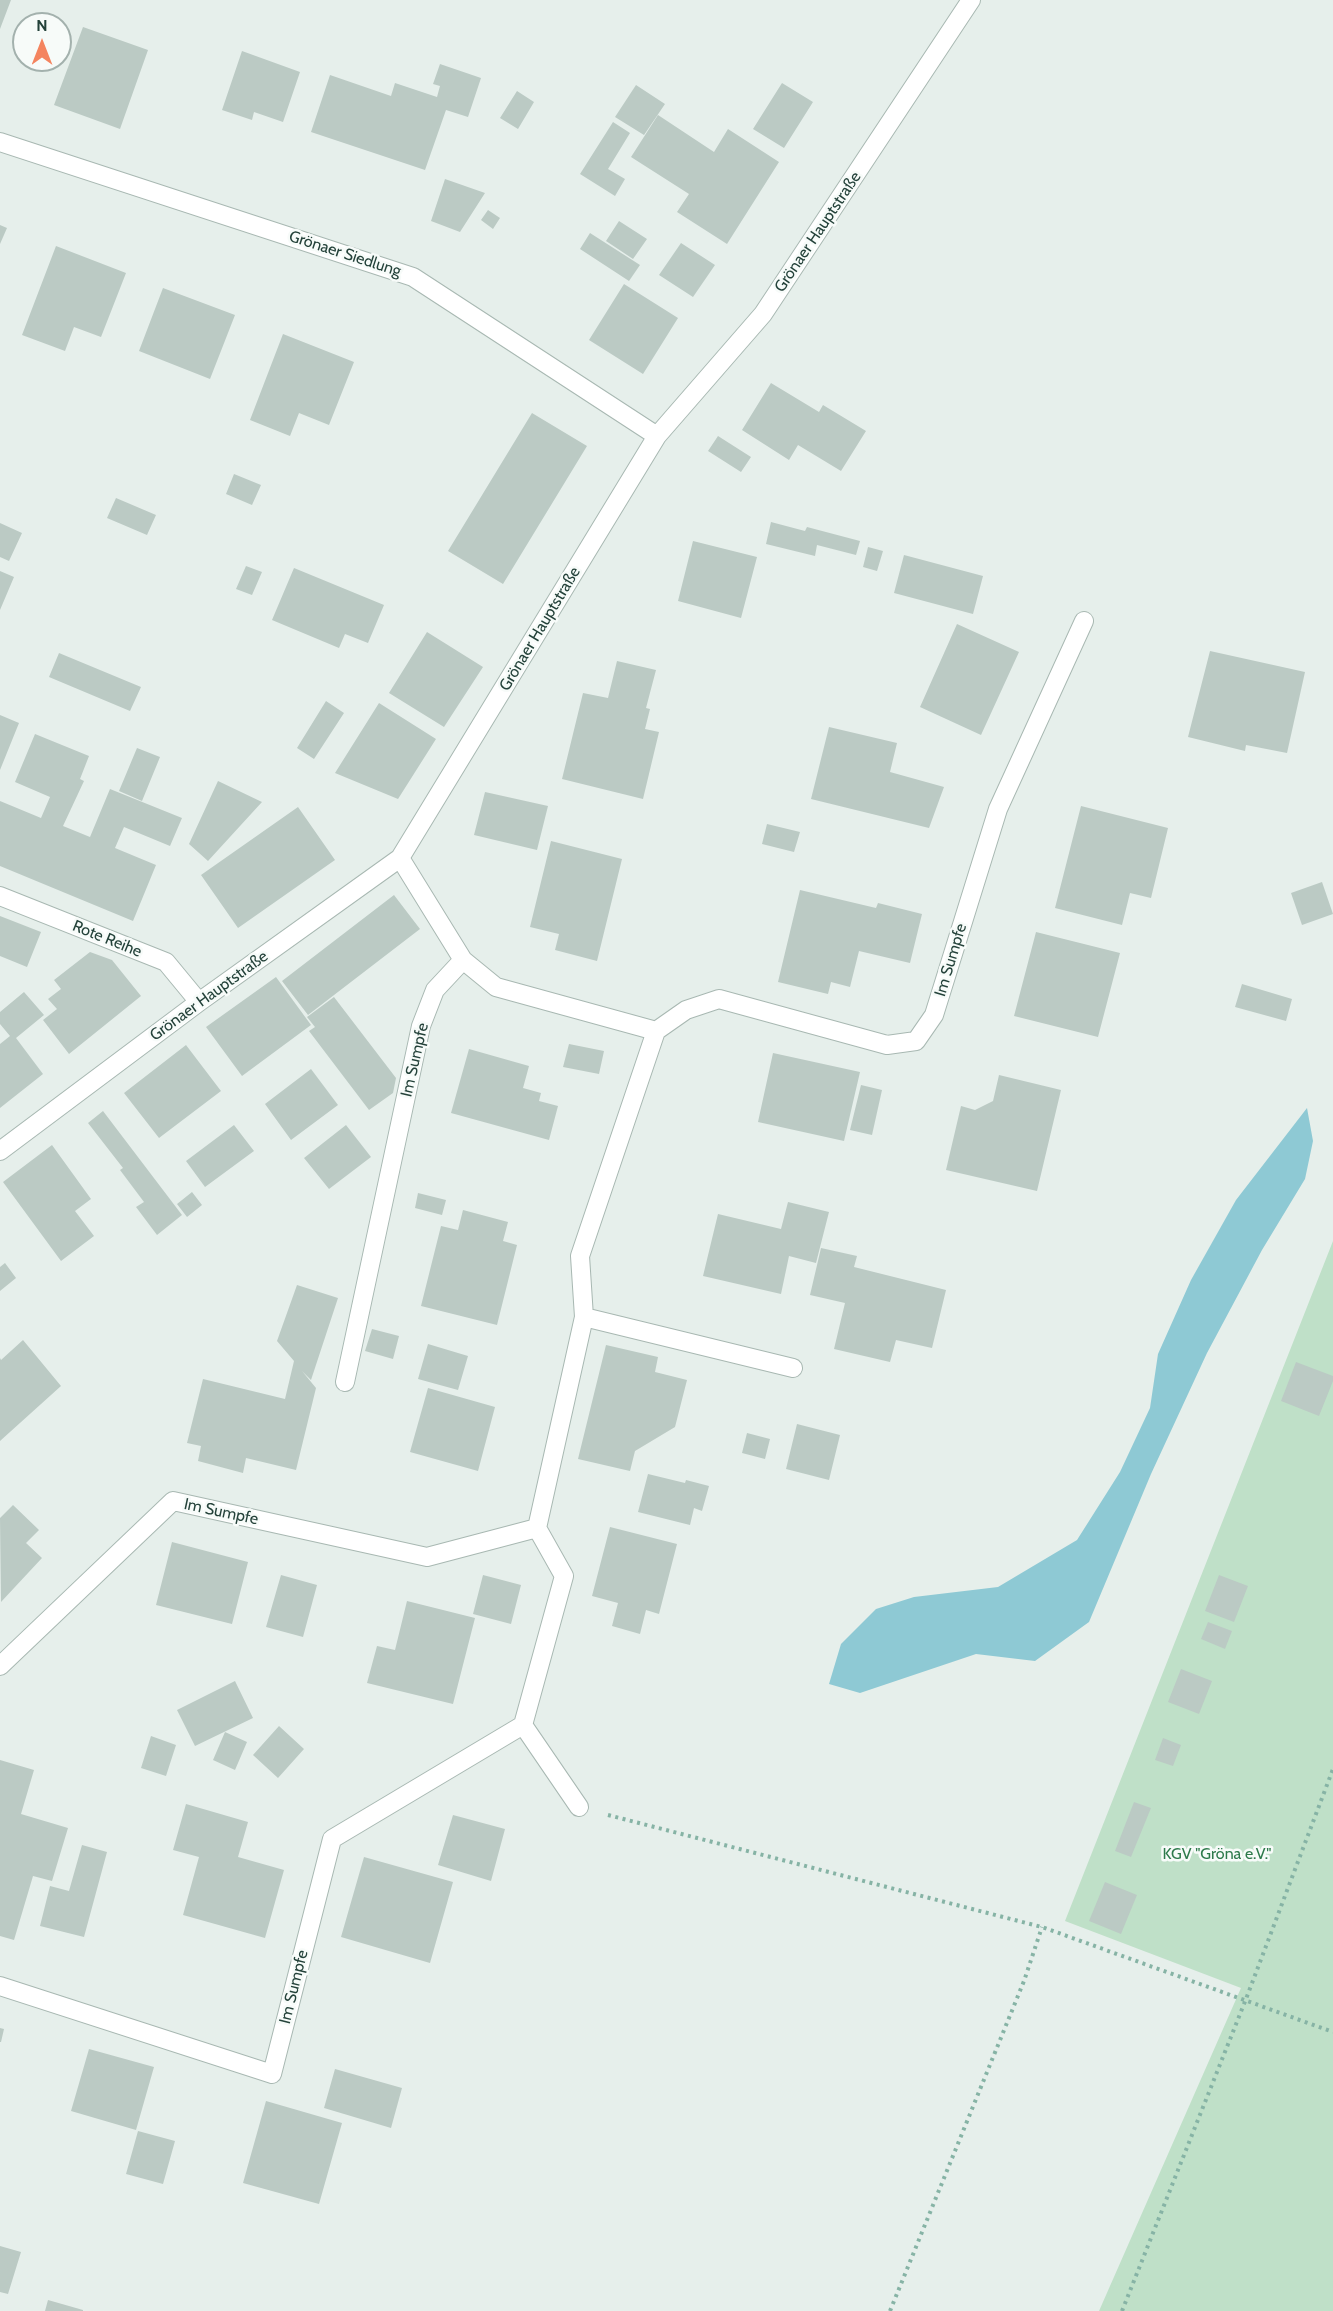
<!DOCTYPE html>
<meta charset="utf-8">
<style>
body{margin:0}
#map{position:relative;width:1333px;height:2311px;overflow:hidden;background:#e6efeb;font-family:Cabin,sans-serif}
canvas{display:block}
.north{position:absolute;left:12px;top:12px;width:60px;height:60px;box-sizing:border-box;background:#f7fbf9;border:2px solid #a3b1ad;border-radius:50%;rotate:0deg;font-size:16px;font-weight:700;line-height:24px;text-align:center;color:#24423a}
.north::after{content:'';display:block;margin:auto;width:21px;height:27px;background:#f4845f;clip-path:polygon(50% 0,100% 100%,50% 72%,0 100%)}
</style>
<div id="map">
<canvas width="1333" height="2311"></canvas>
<div class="north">N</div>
</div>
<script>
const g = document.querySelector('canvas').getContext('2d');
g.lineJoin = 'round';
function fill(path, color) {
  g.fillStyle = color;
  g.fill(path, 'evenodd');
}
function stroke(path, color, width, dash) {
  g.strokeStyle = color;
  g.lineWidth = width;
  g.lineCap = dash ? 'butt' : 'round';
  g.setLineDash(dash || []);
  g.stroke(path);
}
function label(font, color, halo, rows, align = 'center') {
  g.font = font + ' Cabin,sans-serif';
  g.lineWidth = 5;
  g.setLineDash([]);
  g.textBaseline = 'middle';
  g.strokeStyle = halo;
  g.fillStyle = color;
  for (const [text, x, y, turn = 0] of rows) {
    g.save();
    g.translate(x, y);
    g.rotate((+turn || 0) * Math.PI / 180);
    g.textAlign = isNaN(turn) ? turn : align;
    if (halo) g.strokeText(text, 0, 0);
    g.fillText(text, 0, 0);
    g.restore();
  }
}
const green = new Path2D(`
 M1333,1241V2311H1099L1241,1988L1065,1921Z`);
const water = new Path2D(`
 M1307,1108L1313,1141L1305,1179L1262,1250L1207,1353L1151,1474L1089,1622L1035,1661L976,1654L860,1693L829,1684L841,1644L876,1609L914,1597L998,1587L1077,1540L1120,1472L1150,1408L1158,1354L1191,1280L1236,1200Z`);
const building = new Path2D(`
 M0,0H11L0,29Z
 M83,27L148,50L120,129L54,105Z
 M242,51L300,72L283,122L254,112L252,120L222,110Z
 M440,64L481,78L468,117L446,110L425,170L311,132L330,75L391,96L395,83L437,97L440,86L433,84Z
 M782,83L813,102L784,148L753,129Z
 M636,85L665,104L644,135L615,117Z
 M517,91L534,102L518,129L500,118Z
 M658,115L714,152L728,129L779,162L727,244L677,212L689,194L631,157Z
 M613,122L630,133L608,169L625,179L615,196L580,174Z
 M445,179L485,193L460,232L431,221Z
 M488,210L500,218L493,229L481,220Z
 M619,221L647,239L633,259L606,241Z
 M0,225L7,228L0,244Z
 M590,233L640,265L629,281L580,249Z
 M681,243L715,265L693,297L659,275Z
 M56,246L126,273L101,337L74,327L65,351L22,335Z
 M624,284L678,318L643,374L589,340Z
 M163,288L235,315L210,379L139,351Z
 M283,334L354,362L329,425L299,413L290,436L250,420Z
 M771,383L819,412L823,405L866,431L841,471L798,445L789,460L742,430Z
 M532,413L587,446L503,584L448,551Z
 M718,436L751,457L741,472L708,451Z
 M234,474L261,485L252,505L226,494Z
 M116,498L156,515L147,535L107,518Z
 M771,522L805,531L807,527L860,541L856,555L817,545L815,556L766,544Z
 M0,523L22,533L9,561L0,557Z
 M693,541L757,557L741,618L678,601Z
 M868,547L883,551L877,571L863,567Z
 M904,555L983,576L973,614L894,593Z
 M246,566L262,572L252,595L236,589Z
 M294,568L384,605L368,643L345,634L339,648L272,620Z
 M0,571L14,577L0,610Z
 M957,624L1019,652L981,735L920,707Z
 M427,632L483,667L444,727L389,693Z
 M1210,651L1305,672L1287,753L1246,745L1245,751L1188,737Z
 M59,653L141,687L130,711L49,677Z
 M617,661L656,670L646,708L650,709L645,729L659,732L643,799L562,779L583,693L608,698Z
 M326,701L344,713L314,759L297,748Z
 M379,703L436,739L398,799L335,773Z
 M0,715L19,723L0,770Z
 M829,727L897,743L890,772L944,787L929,828L811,799Z
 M35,734L89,756L80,779L84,781L63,826L90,837L110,789L182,818L170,846L124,827L115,848L156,865L133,921L0,866V801L41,818L50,797L15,782Z
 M137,748L160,757L142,801L119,791Z
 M218,781L262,802L208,861L189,844Z
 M485,792L548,806L537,850L474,835Z
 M1081,806L1168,828L1151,898L1130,893L1122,925L1055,908Z
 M298,807L335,860L238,928L201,875Z
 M767,824L800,832L794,852L762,844Z
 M551,841L622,859L597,961L555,950L559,934L530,927Z
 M1322,882L1333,914L1302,925L1291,893Z
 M800,890L876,908L878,903L922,914L910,963L859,951L850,987L831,982L828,994L778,982Z
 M394,895L420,929L308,1015L282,981Z
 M0,916L41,932L27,967L0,956Z
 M1036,932L1120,953L1098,1037L1014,1016Z
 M90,952L112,960L141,996L69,1054L43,1020L57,1009L48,999L61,989L54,980Z
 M276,977L311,1025L242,1076L206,1027Z
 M1242,984L1292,999L1286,1021L1235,1007Z
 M24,992L44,1015L16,1038L43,1074L0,1108V1044L10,1036L0,1024V1012Z
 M334,997L396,1078L393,1093L369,1110L309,1031L315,1027L307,1017Z
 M569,1044L604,1051L599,1074L563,1067Z
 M186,1045L221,1091L159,1138L124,1093Z
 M469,1049L529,1066L523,1088L541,1093L539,1101L558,1106L549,1140L451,1113Z
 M773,1053L860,1072L844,1141L758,1122Z
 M311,1069L338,1105L291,1140L265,1104Z
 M999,1075L1061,1090L1037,1191L946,1170L961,1106L975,1110L993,1101Z
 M861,1085L882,1090L872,1135L850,1130Z
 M103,1111L182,1215L157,1235L136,1207L144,1202L120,1170L123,1168L88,1123Z
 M234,1125L254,1151L205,1187L186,1161Z
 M346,1125L371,1157L329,1189L304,1158Z
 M52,1145L91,1199L75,1211L94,1236L61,1261L3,1182Z
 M192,1192L202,1205L187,1217L177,1204Z
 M418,1193L446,1200L442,1215L415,1208Z
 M788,1202L829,1212L816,1263L789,1256L781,1294L703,1276L718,1214L781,1229Z
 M463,1210L508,1222L503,1241L517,1245L497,1325L421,1306L441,1226L458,1230Z
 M821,1248L857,1256L854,1267L946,1290L932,1348L896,1340L890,1362L834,1349L845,1303L810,1295Z
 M5,1263L16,1278L0,1291V1267Z
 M297,1285L338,1298L311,1380L302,1371L316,1388L296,1470L246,1458L243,1473L198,1461L201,1446L187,1443L203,1379L285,1399L294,1361L277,1341Z
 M372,1329L399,1336L393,1359L365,1351Z
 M23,1340L61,1386L0,1441V1358L1,1360Z
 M428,1344L468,1356L458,1390L418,1379Z
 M606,1345L658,1357L655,1372L687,1380L675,1427L635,1451L630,1471L578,1459Z
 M1296,1362L1333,1376V1381L1319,1416L1281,1401Z
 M428,1388L495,1407L478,1471L410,1452Z
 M797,1424L840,1435L829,1480L786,1469Z
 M747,1433L770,1439L765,1459L742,1453Z
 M648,1474L685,1483L686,1480L709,1486L702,1511L694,1508L690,1525L638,1512Z
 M13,1505L39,1530L26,1543L42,1558L1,1602L0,1518Z
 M610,1527L677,1544L659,1614L646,1610L640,1634L612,1626L618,1603L592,1596Z
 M172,1542L248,1562L232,1624L156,1605Z
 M281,1575L317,1585L303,1637L266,1627Z
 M483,1575L521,1585L511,1624L473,1614Z
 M1219,1575L1248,1586L1234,1622L1205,1611Z
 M407,1601L475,1618L453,1704L367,1683L377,1646L395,1650Z
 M1208,1622L1232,1631L1225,1649L1201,1639Z
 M1181,1669L1212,1681L1199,1714L1168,1702Z
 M235,1681L253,1718L195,1746L177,1710Z
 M279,1726L304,1749L278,1778L253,1755Z
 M225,1732L247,1742L235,1770L213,1760Z
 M151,1736L176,1745L166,1776L141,1768Z
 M1163,1738L1181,1745L1173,1766L1155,1760Z
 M0,1760L34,1770L21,1814L68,1828L52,1881L33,1876L14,1940L0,1936Z
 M1134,1802L1151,1808L1131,1857L1115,1851Z
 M186,1804L248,1822L238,1857L284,1870L265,1938L183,1915L199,1857L173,1850Z
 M453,1815L505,1829L491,1881L438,1865Z
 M82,1845L107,1852L84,1937L40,1926L50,1886L69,1891Z
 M364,1857L453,1882L430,1963L341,1937Z
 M1105,1882L1137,1895L1121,1934L1089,1921Z
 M0,2028L4,2029L1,2042H0Z
 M89,2049L154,2067L136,2130L71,2111Z
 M335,2069L402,2088L391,2128L324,2108Z
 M266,2101L342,2123L319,2204L243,2183Z
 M138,2131L175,2141L163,2184L126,2174Z
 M0,2246L21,2252L8,2294L0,2292Z
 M48,2300L83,2310V2311H45Z`);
const path = new Path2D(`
 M608,1815L1042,1927L1333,2032
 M890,2311L1024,1981L1042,1927
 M1122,2311L1246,1999L1333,1769`);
const minor = new Path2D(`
 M0,142L413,277L657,436
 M400,858L463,960L496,987L656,1031
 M0,896L166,962L199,1002
 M0,1151L199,1002L400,858L657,436L763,314L971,0
 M584,1317L793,1368
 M345,1382L421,1026L435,990L463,960
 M537,1528L584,1317L580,1256L656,1031L686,1010L719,999L887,1045L916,1041L934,1015L998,809L1084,621
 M0,1666L173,1501L427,1557L537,1528L564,1576L523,1725L332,1839L272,2074L0,1986
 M523,1725L579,1807`);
const streetNames = [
 ["Grönaer Hauptstraße",818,232,-56],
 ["Grönaer Siedlung",345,254,18],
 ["Grönaer Hauptstraße",540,629,-59],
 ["Rote Reihe",107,939,22],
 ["Im Sumpfe",951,960,-73],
 ["Grönaer Hauptstraße",209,996,-36],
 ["Im Sumpfe",415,1060,-77],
 ["Im Sumpfe",221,1512,12],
 ["Im Sumpfe",294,1987,-76]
];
const parkNames = [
 ["KGV \"Gröna e.V.\"",1217,1854]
];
fill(green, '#bfe0c8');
fill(water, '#8ec9d4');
fill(building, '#bbcac4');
stroke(minor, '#a8b8b2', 20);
stroke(path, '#86b3a5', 4, [3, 4.5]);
stroke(minor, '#fff', 18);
label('16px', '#24423a', '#f7fbf9', streetNames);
label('16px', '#2d7a4b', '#f7fbf9', parkNames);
</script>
